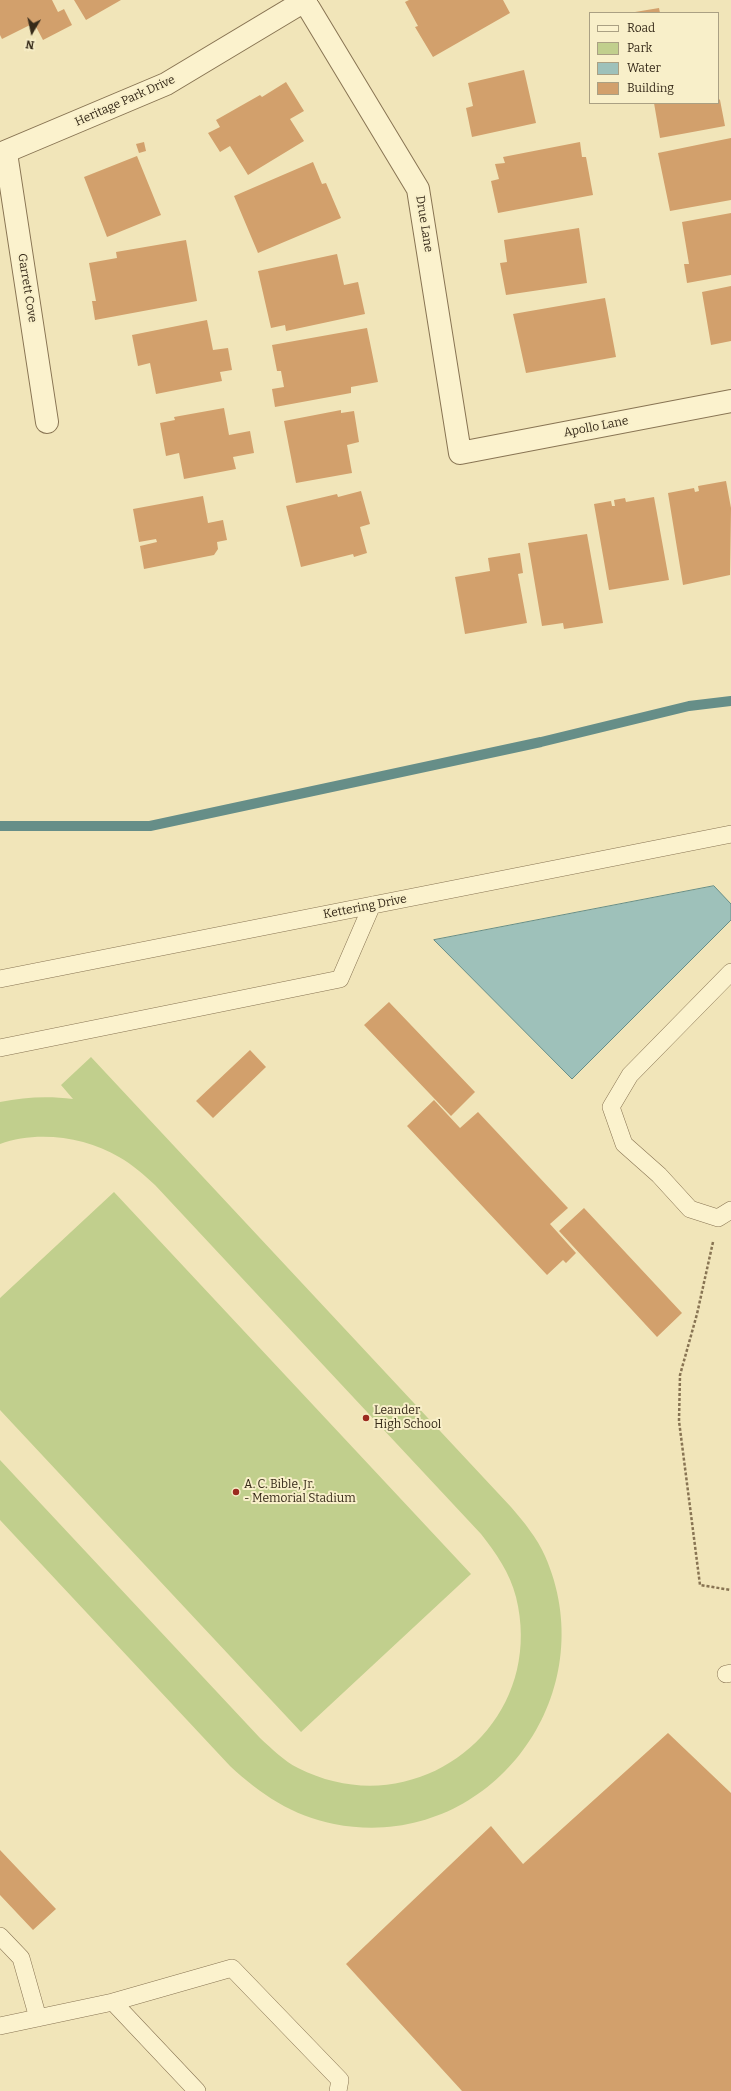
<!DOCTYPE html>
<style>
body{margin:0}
#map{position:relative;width:731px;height:2091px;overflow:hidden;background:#f1e5b9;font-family:Bitter,serif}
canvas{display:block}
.legend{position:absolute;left:589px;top:12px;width:130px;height:92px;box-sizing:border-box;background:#f8efc9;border:1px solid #aaa083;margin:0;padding:5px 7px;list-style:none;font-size:12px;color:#362a19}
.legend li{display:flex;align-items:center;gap:8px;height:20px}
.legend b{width:20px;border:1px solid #aaa083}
.north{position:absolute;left:12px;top:12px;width:40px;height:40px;-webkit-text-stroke:3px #f8efc9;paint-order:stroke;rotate:189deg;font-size:11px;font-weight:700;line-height:16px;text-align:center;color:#362a19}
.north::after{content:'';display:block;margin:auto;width:14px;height:18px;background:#362a19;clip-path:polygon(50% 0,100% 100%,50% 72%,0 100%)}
</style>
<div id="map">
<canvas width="731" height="2091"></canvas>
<ul class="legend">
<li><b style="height:5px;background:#fbf2cd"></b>Road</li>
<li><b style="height:11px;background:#c1cf8d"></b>Park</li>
<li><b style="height:11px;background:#9ec1ba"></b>Water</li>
<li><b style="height:11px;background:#d2a06c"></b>Building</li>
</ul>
<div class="north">N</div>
</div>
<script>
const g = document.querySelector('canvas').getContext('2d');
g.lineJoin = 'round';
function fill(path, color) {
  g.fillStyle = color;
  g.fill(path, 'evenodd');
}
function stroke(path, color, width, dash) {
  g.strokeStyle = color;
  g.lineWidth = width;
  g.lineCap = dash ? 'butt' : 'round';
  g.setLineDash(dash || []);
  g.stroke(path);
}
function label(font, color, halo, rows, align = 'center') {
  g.font = font + ' Bitter,serif';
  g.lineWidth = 4;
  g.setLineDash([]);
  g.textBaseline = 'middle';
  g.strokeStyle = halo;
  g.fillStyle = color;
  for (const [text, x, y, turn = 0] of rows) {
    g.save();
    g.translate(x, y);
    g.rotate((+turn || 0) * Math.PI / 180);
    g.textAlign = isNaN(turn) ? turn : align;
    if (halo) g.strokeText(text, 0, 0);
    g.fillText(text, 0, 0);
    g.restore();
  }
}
const green = new Path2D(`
 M91,1057L511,1507C524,1522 537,1538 545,1556C607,1697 487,1854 334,1824C293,1816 260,1794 230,1766L0,1520V1460L260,1738C272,1749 284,1761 298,1768C416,1828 548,1726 516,1597C510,1573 496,1553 481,1534L155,1185C144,1175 133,1165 119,1157C86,1137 37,1130 0,1144V1102C25,1097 48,1096 73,1099L61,1085Z
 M114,1192L471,1574L301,1732L0,1410V1298Z`);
const water = new Path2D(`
 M714,886L731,904V920L572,1079L434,940Z`);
const stream = new Path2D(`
 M0,826H150L541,742L689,706L731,701`);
const building = new Path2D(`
 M0,0H52L58,12L64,9L72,25L43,40L34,23L2,39L0,35Z
 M74,0H121L86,20Z
 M409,0H503L510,13L433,57L415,27L418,26L405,2Z
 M659,8L660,13H635V12Z
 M524,70L536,123L472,137L466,108L473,106L468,83Z
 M286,82L304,111L290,119L304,141L248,175L230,146L220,152L208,133L220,127L216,120L260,95L262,97Z
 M718,98L720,100L725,126L660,138L654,103H718Z
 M731,138V200L670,211L658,153Z
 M144,142L146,151L139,153L136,144Z
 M580,142L582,157H586L593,195L498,213L491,181L499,179L495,164L505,163L503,157Z
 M137,156L161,215L107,237L84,177Z
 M313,162L322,184L326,183L341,218L258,253L234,196Z
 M731,213V275L687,283L684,264H689L682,222Z
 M579,228L587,283L506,295L500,263L507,262L504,240Z
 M186,240L197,301L95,320L92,301H96L89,263L117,258L116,252Z
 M337,254L344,285L358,282L365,314L286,331L285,325L271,328L258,271Z
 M731,286V341L711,345L702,292Z
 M605,298L616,357L526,373L513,314Z
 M207,320L213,350L228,348L232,370L220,372L222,381L156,394L150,363L138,366L132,335Z
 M367,328L378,382L351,387V393L275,407L272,389L284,387L281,371H277L272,345Z
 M224,408L229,435L250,431L254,453L233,457L236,469L184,479L179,453L166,456L160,423L175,420L174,417Z
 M341,410V413L354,411L359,442L347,445L352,473L296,483L284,421Z
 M726,481L731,508L730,575L683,585L668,493L694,488L695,492L699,491L698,486Z
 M361,491L370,524L360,527L367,553L354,557L353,554L301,567L286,506L337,494L338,497Z
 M203,496L208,523L223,520L227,540L217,542L218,549L214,555L144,569L140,546L157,542L156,539L139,542L133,509Z
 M654,497L669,580L609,590L594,504L611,501L612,506H615L614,500L625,498L626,502Z
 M587,534L603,623L564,629L563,623L542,626L528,543Z
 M520,553L523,573L518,574L527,623L465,634L455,577L490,571L488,558Z
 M389,1002L475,1092L451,1116L364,1025Z
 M250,1050L266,1067L213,1118L196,1101Z
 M434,1100L460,1128L478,1112L568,1208L550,1224L576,1253L566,1263L563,1260L547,1275L407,1126Z
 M584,1208L682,1313L657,1337L559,1231Z
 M668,1733L731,1793V2091H462L346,1964L491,1826L523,1864Z
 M0,1850L56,1909L33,1930L0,1895Z`);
const path = new Path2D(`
 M713,1242L697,1314L680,1375L679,1421L700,1585L731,1590`);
const lane = new Path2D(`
 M731,972L630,1075L611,1107L624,1144L659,1175L690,1209L718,1218L731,1210
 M0,979L731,834
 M0,1048L340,979L372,905
 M726,1674L731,1673
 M0,1936L21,1958L38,2018
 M113,2002L232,1968L340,2080L338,2091
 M0,2026L113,2002L197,2091`);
const street = new Path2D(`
 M304,0L418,189L460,453L731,401
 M6,153L47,422
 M0,154L166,84L306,0`);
const markers = [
 [366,1418,4,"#9b2a1f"],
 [236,1492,4,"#9b2a1f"]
];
const streetNames = [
 ["Heritage Park Drive",125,101,-24],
 ["Drue Lane",424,224,81],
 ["Garrett Cove",27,288,81],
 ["Apollo Lane",596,427,-11],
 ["Kettering Drive",365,907,-11]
];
const poiNames = [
 ["Leander",374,1411],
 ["High School",374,1425],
 ["A. C. Bible, Jr.",244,1485],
 ["- Memorial Stadium",244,1499]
];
fill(green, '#c1cf8d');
fill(water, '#9ec1ba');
stroke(water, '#668e88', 1);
stroke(stream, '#668e88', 10);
fill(building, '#d2a06c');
stroke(lane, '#887453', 18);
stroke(street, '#887453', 24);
stroke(path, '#887453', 2.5, [3, 2]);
stroke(lane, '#fbf2cd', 17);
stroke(street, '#fbf2cd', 22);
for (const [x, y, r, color] of markers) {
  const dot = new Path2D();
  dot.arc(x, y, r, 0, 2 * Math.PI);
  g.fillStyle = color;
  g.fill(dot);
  stroke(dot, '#f8efc9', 1.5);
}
label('12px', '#362a19', '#f8efc9', streetNames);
label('12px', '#362a19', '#f8efc9', poiNames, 'left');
</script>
